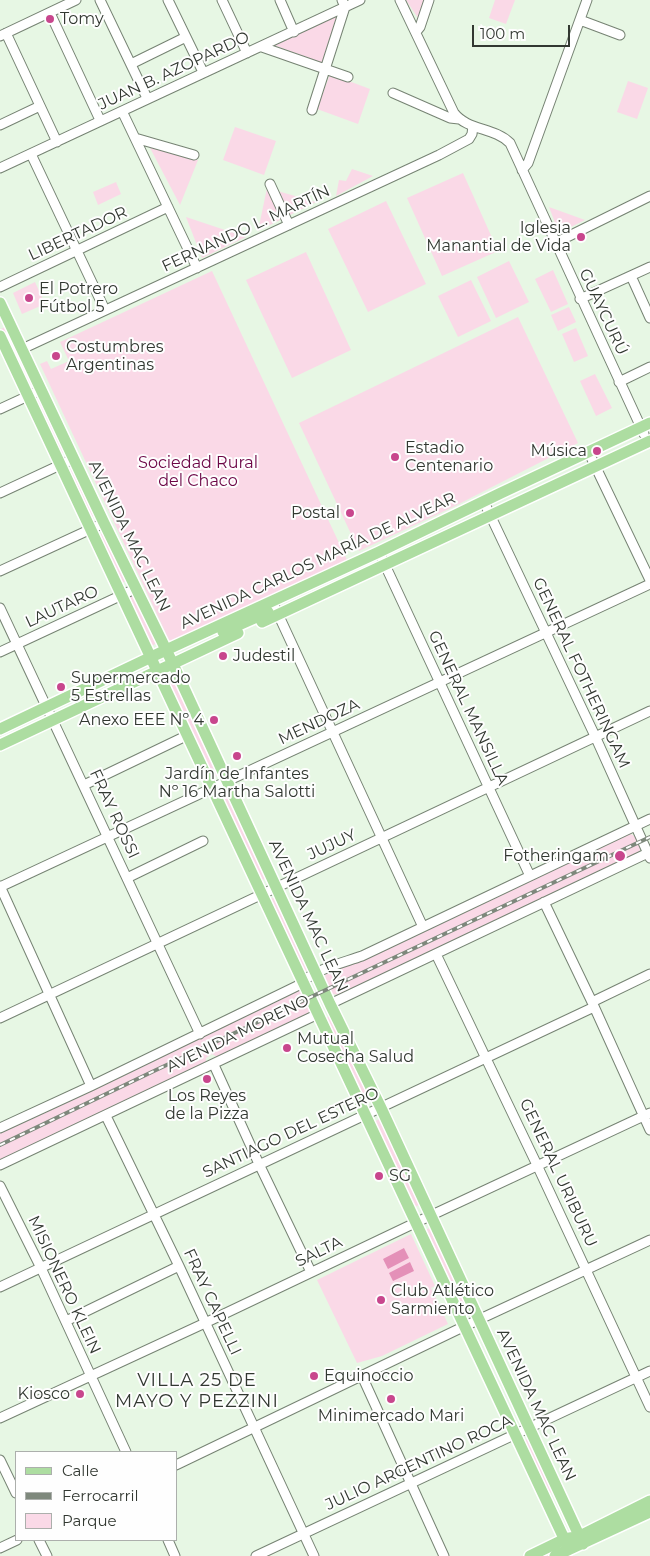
<!DOCTYPE html>
<meta charset="utf-8">
<style>
body{margin:0}
#map{position:relative;width:650px;height:1556px;overflow:hidden;background:#e7f7e4;font-family:Montserrat,sans-serif}
canvas{display:block}
.legend{position:absolute;left:15px;top:1451px;width:162px;height:90px;box-sizing:border-box;background:#fefefe;border:1px solid #acafac;margin:0;padding:6px 9px;list-style:none;font-size:15px;color:#323831}
.legend li{display:flex;align-items:center;gap:10px;height:25px}
.legend b{width:25px;border:1px solid #acafac}
.scale{position:absolute;left:472px;top:25px;width:98px;height:22px;box-sizing:border-box;border:2px solid #323831;border-top:0;padding-left:6px;font-size:15px;line-height:18px;white-space:nowrap;color:#323831;-webkit-text-stroke:4px #fefefe;paint-order:stroke}
</style>
<div id="map">
<canvas width="650" height="1556"></canvas>
<ul class="legend">
<li><b style="height:6px;background:#addda1"></b>Calle</li>
<li><b style="height:6px;background:#7e887c"></b>Ferrocarril</li>
<li><b style="height:14px;background:#fad9e7"></b>Parque</li>
</ul>
<div class="scale">100 m</div>
</div>
<script>
const g = document.querySelector('canvas').getContext('2d');
g.lineJoin = 'round';
function fill(path, color) {
  g.fillStyle = color;
  g.fill(path, 'evenodd');
}
function stroke(path, color, width, dash) {
  g.strokeStyle = color;
  g.lineWidth = width;
  g.lineCap = dash ? 'butt' : 'round';
  g.setLineDash(dash || []);
  g.stroke(path);
}
function label(font, color, halo, rows, align = 'center') {
  g.font = font + ' Montserrat,sans-serif';
  g.lineWidth = 4;
  g.setLineDash([]);
  g.textBaseline = 'middle';
  g.strokeStyle = halo;
  g.fillStyle = color;
  for (const [text, x, y, turn = 0] of rows) {
    g.save();
    g.translate(x, y);
    g.rotate((+turn || 0) * Math.PI / 180);
    g.textAlign = isNaN(turn) ? turn : align;
    if (halo) g.strokeText(text, 0, 0);
    g.fillText(text, 0, 0);
    g.restore();
  }
}
const green = new Path2D(`
 M406,0H424L418,18Z
 M495,0H515L506,24L489,18Z
 M337,15L322,63L271,44Z
 M330,74L370,89L358,124L317,109Z
 M628,81L648,88L637,119L617,112Z
 M235,127L276,141L264,175L223,160Z
 M149,146L198,160L180,205Z
 M352,169L373,176L336,196L339,180L346,181Z
 M463,173L498,251L442,276L407,198Z
 M116,182L121,194L98,205L93,192Z
 M267,188L316,202L258,231Z
 M386,201L426,284L368,312L328,229Z
 M549,207L585,220L559,233Z
 M186,217L246,237L202,258Z
 M306,252L351,350L292,378L246,280Z
 M509,261L529,302L496,318L477,277Z
 M553,270L568,304L551,312L535,279Z
 M212,271L347,560L174,642L169,640L40,364L47,361L51,369L69,361L60,342Z
 M471,280L491,321L458,337L438,296Z
 M35,282L45,304L22,314L13,293Z
 M569,307L576,322L558,331L551,315Z
 M518,317L578,443L451,508L359,551L299,423Z
 M7,326L34,384L28,386L1,329Z
 M576,328L588,356L574,362L562,334Z
 M595,374L612,408L596,416L580,381Z
 M41,398L66,452L60,454L35,401Z
 M74,467L96,515L90,518L68,470Z
 M104,532L127,580L121,584L98,535Z
 M134,595L157,643L150,647L128,598Z
 M173,674L218,775L215,777L211,774L166,678Z
 M227,792L267,878L260,881L219,796Z
 M629,833L636,837L641,846L639,853L339,995L332,994L327,985L325,976L329,970L354,963Z
 M276,896L310,969L303,972L269,900Z
 M300,989L310,1009L307,1015L217,1057L212,1054L206,1058V1066L0,1160V1133Z
 M331,1015L372,1100L366,1103L324,1019Z
 M381,1118L422,1204L414,1207L374,1122Z
 M431,1227L472,1313L465,1316L424,1231Z
 M411,1234L435,1286L431,1288L448,1324L382,1356L357,1363L317,1280Z
 M529,1439L554,1491L550,1493L547,1492L524,1444V1440Z`);
const water = new Path2D(`
 M404,1248L409,1258L388,1269L383,1259Z
 M410,1262L414,1271L393,1281L389,1273Z`);
const minor = new Path2D(`
 M100,0L147,98
 M168,0L203,72
 M222,0L247,53
 M280,0L294,32
 M400,0L454,113C468,131 494,127 510,143L644,434
 M50,13L100,120
 M580,20L620,35
 M416,32L420,27L429,0
 M6,33L57,142
 M0,36L76,0
 M262,47L348,77
 M131,64L186,37
 M393,93L450,118L459,119
 M312,110L345,7L342,0
 M122,111L197,268
 M0,125L40,106
 M135,138L194,155
 M31,154L105,310
 M0,168L360,0
 M522,170L528,163L587,0
 M270,184L289,225
 M555,243L650,196
 M631,276L650,318
 M0,287L168,207
 M580,299L650,267
 M22,349L439,155L469,139L472,134L473,126
 M619,382L650,367
 M0,409L41,390
 M589,453L650,580
 M0,493L73,459
 M484,502L595,736L650,858
 M379,552L530,876
 M0,571L104,523
 M272,601L423,927
 M0,608L200,1034
 M0,652L137,588
 M84,785L188,735
 M127,878L203,841
 M0,886L91,1086
 M0,887L650,584
 M544,902L592,1002L650,1130
 M436,954L537,1165L650,1407
 M592,1002L650,974
 M330,1004L650,852
 M0,1018L650,711
 M214,1065L259,1164L311,1272
 M106,1116L179,1266L314,1556
 M0,1128L91,1086L297,986C315,969 339,964 362,956L650,819
 M0,1165L318,1014
 M0,1186L41,1268L126,1452
 M0,1287L594,1007
 M66,1321L179,1266
 M362,1376L444,1556
 M0,1418L205,1323L417,1222L650,1113
 M0,1460L16,1493
 M176,1465L465,1326L650,1240
 M39,1540L47,1556
 M168,1540L175,1556
 M0,1548L17,1540
 M256,1556L650,1371`);
const major = new Path2D(`
 M0,303L104,523L173,664L330,1004L381,1108L583,1544
 M0,336L569,1549
 M262,622L650,441
 M223,632L268,612
 M0,729L166,650L379,552L501,493L650,423
 M0,745L238,633
 M530,1556L565,1539L580,1536L650,1501
 M555,1556L650,1512`);
const rail = new Path2D(`
 M0,1145L156,1070L650,837`);
const markers = [
 [50,19,5,"#c8468d"],
 [581,237,5,"#c8468d"],
 [29,298,5,"#c8468d"],
 [56,356,5,"#c8468d"],
 [597,451,5,"#c8468d"],
 [395,457,5,"#c8468d"],
 [350,513,5,"#c8468d"],
 [223,656,5,"#c8468d"],
 [61,687,5,"#c8468d"],
 [214,720,5,"#c8468d"],
 [237,756,5,"#c8468d"],
 [620,856,6,"#c8468d"],
 [287,1048,5,"#c8468d"],
 [207,1079,5,"#c8468d"],
 [379,1176,5,"#c8468d"],
 [381,1300,5,"#c8468d"],
 [314,1376,5,"#c8468d"],
 [80,1394,5,"#c8468d"],
 [391,1399,5,"#c8468d"]
];
const poiNames = [
 ["Tomy",60,19],
 ["Iglesia",571,228,"right"],
 ["Manantial de Vida",571,246,"right"],
 ["El Potrero",39,289],
 ["Fútbol 5",39,307],
 ["Costumbres",66,347],
 ["Argentinas",66,365],
 ["Estadio",405,448],
 ["Centenario",405,466],
 ["Música",587,451,"right"],
 ["Postal",340,513,"right"],
 ["Judestil",233,656],
 ["Supermercado",71,678],
 ["5 Estrellas",71,696],
 ["Anexo EEE Nº 4",204,720,"right"],
 ["Jardín de Infantes",237,774,"center"],
 ["Nº 16 Martha Salotti",237,792,"center"],
 ["Fotheringam",609,856,"right"],
 ["Mutual",297,1039],
 ["Cosecha Salud",297,1057],
 ["Los Reyes",207,1096,"center"],
 ["de la Pizza",207,1114,"center"],
 ["SG",389,1176],
 ["Club Atlético",391,1291],
 ["Sarmiento",391,1309],
 ["Equinoccio",324,1376],
 ["Kiosco",70,1394,"right"],
 ["Minimercado Mari",391,1416,"center"]
];
const streetNames = [
 ["JUAN B. AZOPARDO",174,71,-25],
 ["FERNANDO L. MARTÍN",246,229,-25],
 ["LIBERTADOR",78,234,-25],
 ["GUAYCURÚ",603,312,65],
 ["AVENIDA MAC LEAN",129,536,64],
 ["AVENIDA CARLOS MARÍA DE ALVEAR",318,561,-25],
 ["LAUTARO",62,607,-25],
 ["GENERAL FOTHERINGAM",581,673,65],
 ["GENERAL MANSILLA",468,708,65],
 ["MENDOZA",319,722,-25],
 ["FRAY ROSSI",114,814,65],
 ["JUJUY",332,845,-25],
 ["AVENIDA MAC LEAN",308,916,65],
 ["AVENIDA MORENO",238,1034,-26],
 ["SANTIAGO DEL ESTERO",291,1133,-25],
 ["GENERAL URIBURU",558,1173,65],
 ["SALTA",319,1252,-26],
 ["MISIONERO KLEIN",64,1285,65],
 ["FRAY CAPELLI",212,1302,65],
 ["AVENIDA MAC LEAN",536,1405,65],
 ["JULIO ARGENTINO ROCA",419,1463,-25]
];
const parkNames = [
 ["Sociedad Rural",198,463],
 ["del Chaco",198,481]
];
const neighbourhoodNames = [
 ["VILLA 25 DE",197,1381],
 ["MAYO Y PEZZINI",197,1402]
];
fill(green, '#fad9e7');
fill(water, '#e490b8');
stroke(minor, '#768373', 11);
stroke(major, '#fff', 14);
stroke(minor, '#fff', 9);
stroke(major, '#addda1', 11);
stroke(rail, '#7e887c', 4);
stroke(rail, '#fefefe', 2, [5.5]);
for (const [x, y, r, color] of markers) {
  const dot = new Path2D();
  dot.arc(x, y, r, 0, 2 * Math.PI);
  g.fillStyle = color;
  g.fill(dot);
  stroke(dot, '#fefefe', 2);
}
label('16px', '#323831', '#fefefe', poiNames, 'left');
label('16px', '#323831', '#fefefe', streetNames);
label('16px', '#6c0646', '#fefefe', parkNames);
g.letterSpacing = '1px';
label('18px', '#323831', '#fefefe', neighbourhoodNames);
g.letterSpacing = '0px';
</script>
